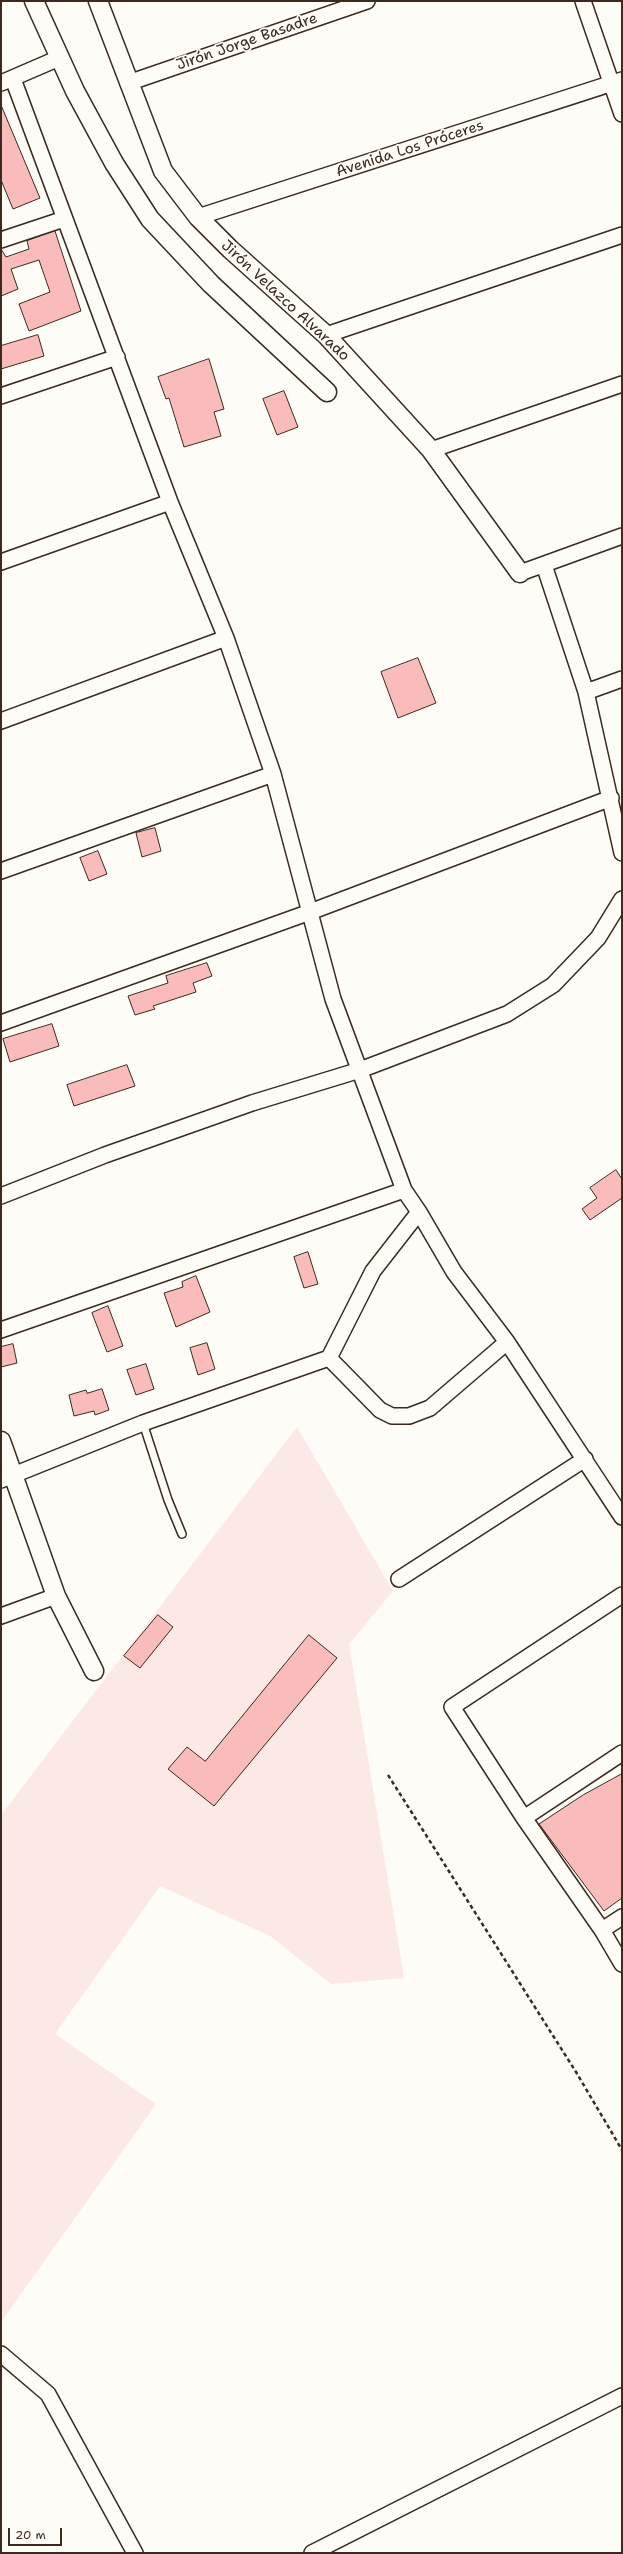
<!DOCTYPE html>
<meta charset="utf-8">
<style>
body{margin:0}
#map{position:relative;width:623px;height:2554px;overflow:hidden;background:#fdfcf7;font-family:"Shantell Sans",sans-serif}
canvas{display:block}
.frame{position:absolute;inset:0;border:2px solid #3b2a1e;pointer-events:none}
.scale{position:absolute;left:8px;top:2528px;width:54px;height:18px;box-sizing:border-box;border:2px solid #3b2a1e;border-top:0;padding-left:5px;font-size:12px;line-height:14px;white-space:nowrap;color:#3b2a1e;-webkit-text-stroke:3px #fdfcf7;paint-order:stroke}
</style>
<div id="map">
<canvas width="623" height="2554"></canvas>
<div class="frame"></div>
<div class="scale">20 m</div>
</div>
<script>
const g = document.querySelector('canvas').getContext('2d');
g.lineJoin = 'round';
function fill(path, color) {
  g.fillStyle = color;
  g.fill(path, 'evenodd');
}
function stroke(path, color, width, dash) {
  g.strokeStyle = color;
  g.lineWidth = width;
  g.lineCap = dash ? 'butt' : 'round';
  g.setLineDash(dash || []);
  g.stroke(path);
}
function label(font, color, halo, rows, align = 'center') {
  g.font = font + ' "Shantell Sans",sans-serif';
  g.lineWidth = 3.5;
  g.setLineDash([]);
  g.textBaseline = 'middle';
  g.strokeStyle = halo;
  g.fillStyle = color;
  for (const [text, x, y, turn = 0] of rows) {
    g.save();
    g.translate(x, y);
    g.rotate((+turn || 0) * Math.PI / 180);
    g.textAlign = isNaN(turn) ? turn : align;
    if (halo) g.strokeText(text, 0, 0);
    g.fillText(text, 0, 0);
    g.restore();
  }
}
const built = new Path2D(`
 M297,1427L393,1591L349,1644L404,1978L331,1984L270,1936L160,1886L55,2034L156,2104L1,2322V1815Z`);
const building = new Path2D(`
 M1,105L40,198L13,209L1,180Z
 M55,231L81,311L29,331L19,304L50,292L39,260L11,269L18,289L1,296V249L6,257L29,249L27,241Z
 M38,335L44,356L1,369V346Z
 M209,359L224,409L214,412L221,436L184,447L169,398L166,399L158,377Z
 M284,391L298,427L277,435L263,399Z
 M418,658L436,703L398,718L381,672Z
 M155,828L161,851L142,857L136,833Z
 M98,851L107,874L89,881L80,858Z
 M207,963L212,976L193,983L196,992L153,1006L155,1009L135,1015L128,996L168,983L166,976Z
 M52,1024L59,1046L10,1062L3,1039Z
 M127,1065L135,1086L74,1106L67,1085Z
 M616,1170L622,1179V1198L590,1220L582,1209L597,1198L590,1188Z
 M308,1252L318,1284L304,1288L294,1257Z
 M196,1276L210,1312L176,1327L164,1293L183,1287L182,1282Z
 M108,1306L123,1346L107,1352L92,1313Z
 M207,1343L215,1369L198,1375L190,1348Z
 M13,1344L17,1363L1,1367V1347Z
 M146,1364L154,1389L136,1395L127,1370Z
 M102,1389L109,1410L95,1415L94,1411L74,1416L69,1395L86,1390L87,1393Z
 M158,1615L173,1627L140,1668L124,1656Z
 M309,1635L337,1658L214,1806L168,1769L187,1747L205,1761Z
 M622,1774V1898L604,1911L539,1824L583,1795Z`);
const path = new Path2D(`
 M388,1775L576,2072L622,2150`);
const service = new Path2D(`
 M143,1423L168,1500L182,1534`);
const minor = new Path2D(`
 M583,1L622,114
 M1,83L59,58
 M128,83L367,1
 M198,217L622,80
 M1,240L64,219
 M326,335L622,235
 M1,396L117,357
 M431,450L622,384
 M1,562L170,502
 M544,565L586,692L622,853
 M520,573L622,536
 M586,692L622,679
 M1,721L226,638
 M1,871L273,774
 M1,1023L310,912L611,798
 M1,1196L105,1155L252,1103L360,1070L507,1014L553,985L598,938L622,899
 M419,1212L454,1272L507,1342L622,1517
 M1,1330L404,1190
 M329,1358L380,1410L392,1416H409L430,1408L507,1342
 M1,1480L143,1423L329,1358L373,1271L419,1212L404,1190L333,999L273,774L226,638L170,502L13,79
 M399,1579L585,1459
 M622,1595L452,1707L524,1818L602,1930L622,1964
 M1,1616L56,1596
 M524,1818L622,1753
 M602,1930L622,1917
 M1,2354L48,2394L135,2553
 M312,2553L622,2396`);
const tertiary = new Path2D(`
 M34,1L75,91L114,163L150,219L211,284L327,392
 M98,1L163,171L198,217L230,249L326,335L431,450L520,573
 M1,1441L56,1596L94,1671`);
const streetNames = [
 ["Jirón Jorge Basadre",247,42,-19],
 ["Avenida Los Próceres",410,149,-18],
 ["Jirón Velazco Alvarado",285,301,43]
];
fill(built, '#fce9e5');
fill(building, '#f9bcba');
stroke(building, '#3b2a1e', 1);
stroke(service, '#3b2a1e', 10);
stroke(minor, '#3b2a1e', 18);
stroke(tertiary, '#3b2a1e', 21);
stroke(path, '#3b2a1e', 2.5, [4, 3]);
stroke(service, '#fdfcf7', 7);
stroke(minor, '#fdfcf7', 15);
stroke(tertiary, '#fdfcf7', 18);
label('15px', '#3b2a1e', '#fdfcf7', streetNames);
</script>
